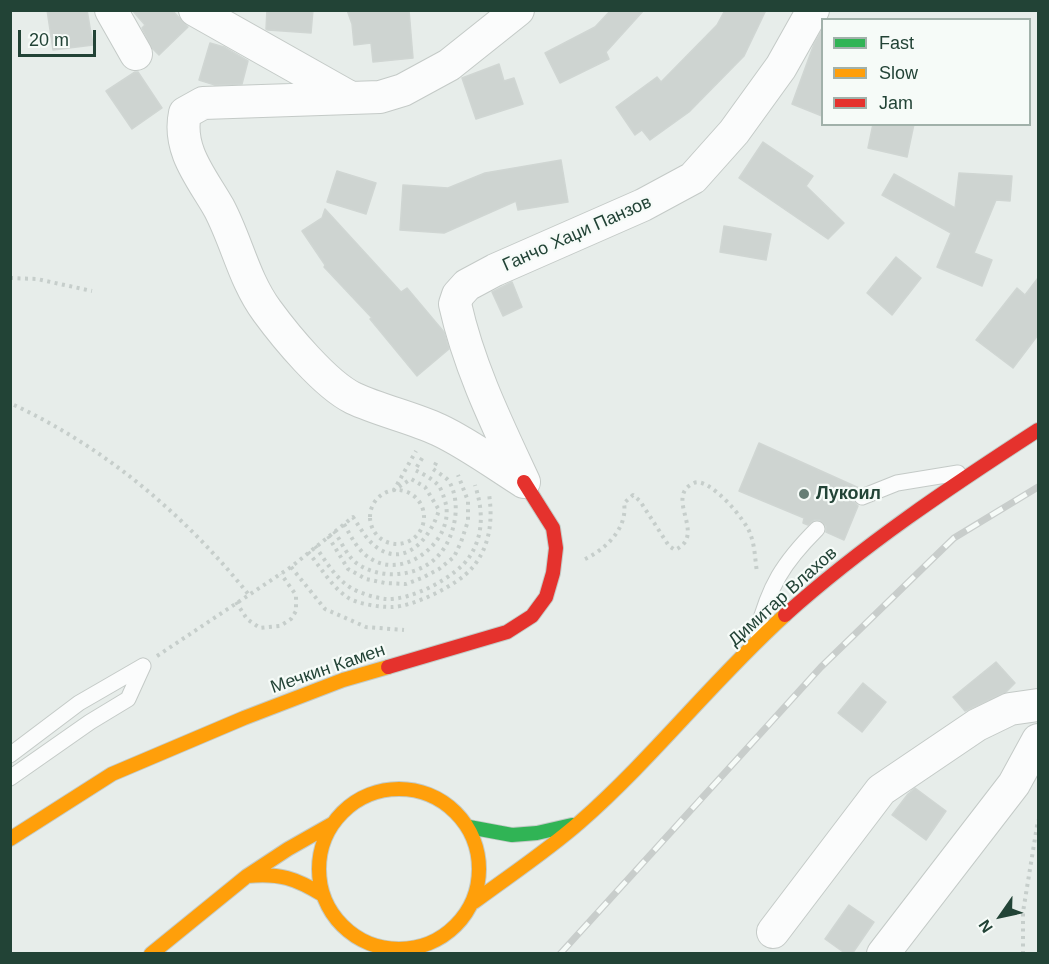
<!DOCTYPE html>
<meta charset="utf-8">
<style>
body{margin:0}
#map{position:relative;width:1049px;height:964px;overflow:hidden;background:#e7edea;font-family:Arial,sans-serif}
canvas{display:block}
.frame{position:absolute;inset:0;border:12px solid #224336;pointer-events:none}
.legend{position:absolute;left:821px;top:18px;width:210px;height:108px;box-sizing:border-box;background:#f6fbf8;border:2px solid #a1b1aa;margin:0;padding:8px 10px;list-style:none;font-size:18px;color:#224336}
.legend li{display:flex;align-items:center;gap:12px;height:30px}
.legend b{width:30px;border:2px solid #a1b1aa}
.north{position:absolute;left:971px;top:886px;width:60px;height:60px;-webkit-text-stroke:4px #f6fbf8;paint-order:stroke;rotate:236deg;font-size:16px;font-weight:700;line-height:24px;text-align:center;color:#224336}
.north::after{content:'';display:block;margin:auto;width:21px;height:27px;background:#224336;clip-path:polygon(50% 0,100% 100%,50% 72%,0 100%)}
.scale{position:absolute;left:18px;top:30px;width:78px;height:27px;box-sizing:border-box;border:3px solid #224336;border-top:0;padding-left:8px;font-size:18px;line-height:21px;white-space:nowrap;color:#224336;-webkit-text-stroke:4px #f6fbf8;paint-order:stroke}
</style>
<div id="map">
<canvas width="1049" height="964"></canvas>
<div class="frame"></div>
<ul class="legend">
<li><b style="height:8px;background:#30b455"></b>Fast</li>
<li><b style="height:8px;background:#ff9f0a"></b>Slow</li>
<li><b style="height:8px;background:#e5322d"></b>Jam</li>
</ul>
<div class="north">N</div>
<div class="scale">20 m</div>
</div>
<script>
const g = document.querySelector('canvas').getContext('2d');
g.lineJoin = 'round';
function fill(path, color) {
  g.fillStyle = color;
  g.fill(path, 'evenodd');
}
function stroke(path, color, width, dash) {
  g.strokeStyle = color;
  g.lineWidth = width;
  g.lineCap = dash ? 'butt' : 'round';
  g.setLineDash(dash || []);
  g.stroke(path);
}
function label(font, color, halo, rows, align = 'center') {
  g.font = font + ' Arial,sans-serif';
  g.lineWidth = 4.5;
  g.setLineDash([]);
  g.textBaseline = 'middle';
  g.strokeStyle = halo;
  g.fillStyle = color;
  for (const [text, x, y, turn = 0] of rows) {
    g.save();
    g.translate(x, y);
    g.rotate((+turn || 0) * Math.PI / 180);
    g.textAlign = isNaN(turn) ? turn : align;
    if (halo) g.strokeText(text, 0, 0);
    g.fillText(text, 0, 0);
    g.restore();
  }
}
const building = new Path2D(`
 M47,10H87L93,45L53,50Z
 M132,10H172L188,27L159,55L152,48L142,28L145,25Z
 M267,10H313L311,33L268,30L266,29Z
 M347,10H409L413,58L373,62L371,43L354,45L352,24Z
 M611,10H644L606,52L609,59L560,83L545,53L595,27Z
 M725,10H766L744,56L689,112L650,140L642,130L635,135L616,107L657,77L661,82L717,25Z
 M822,30V116L792,104L814,44Z
 M210,43L224,47L248,61L242,84L215,85L199,80Z
 M499,64L504,81L514,78L523,104L476,119L462,78Z
 M135,72H138L162,108L132,129L106,91Z
 M873,124H914L907,157L868,148Z
 M763,142L813,176L806,186L844,223L828,239L739,178Z
 M561,160L568,202L518,210L516,201L444,233L400,230L403,185L448,188L485,173Z
 M337,171L376,183L366,214L327,202Z
 M959,173L1012,176L1010,201L996,200L974,253L992,260L982,286L937,267L951,233L882,195L894,174L955,208Z
 M325,209L401,292L407,288L444,332L449,349L417,376L370,319L372,318L324,267L325,265L302,231L322,218Z
 M724,226L771,234L766,260L720,252Z
 M896,257L921,278L892,315L867,293Z
 M1038,278V335L1013,368L976,340L1017,288L1025,295Z
 M512,282L522,307L503,316L492,292Z
 M759,443L859,488L853,495V501L858,506L844,540L826,532V526L820,520H814L808,525L803,523L804,518L739,491Z
 M996,662L1015,683L1006,692L965,711L953,697Z
 M863,683L886,702L862,732L838,713Z
 M915,788L946,811L926,840L892,815L908,794Z
 M849,905L874,922L852,954H846L825,939Z`);
const path = new Path2D(`
 M10,278L37,279L92,291
 M14,405C106,448 186,516 249,595
 M370 517a27 27 0 1 1 54 0a27 27 0 1 1-54 0Z
 M344,524C352,538 358,552 373,560C408,580 459,536 444,498C443,494 441,489 439,486C433,479 423,474 415,470L424,455
 M334,531C341,541 346,554 355,562C378,580 416,578 437,557C454,540 462,506 450,483C448,478 438,473 433,469L438,459
 M328,536L348,569L366,579L385,583L406,584L422,578L439,569L454,557L461,542L468,521V501L458,475
 M315,546C326,561 335,578 351,588C360,593 375,598 386,599C410,601 457,577 470,556C484,534 483,510 475,485
 M308,552C320,566 331,586 347,597C357,604 379,607 391,607C413,607 458,585 472,568C490,547 493,520 489,494
 M585,559C606,549 628,528 624,503L633,495L640,501L669,546L675,550C708,535 663,497 694,483C709,476 748,522 751,536C755,547 755,560 757,572
 M291,567L325,609L366,627L404,630
 M236,602L247,619L260,628L280,626L291,619L296,611V595L281,574
 M157,656L291,567L353,517C361,529 368,543 381,550C409,566 432,534 439,510L425,487L411,479L394,490L416,451
 M1023,954V912L1038,820`);
const lane = new Path2D(`
 M862,497L897,483L958,473
 M757,633C769,586 783,563 817,529
 M10,755L79,703L143,666
 M10,778L90,722L128,699L143,666`);
const street = new Path2D(`
 M111,10L136,54
 M195,10L351,98
 M518,10L449,65L403,90L380,97L203,103L185,113C177,150 202,178 219,208C237,242 244,280 267,311C286,337 325,384 353,398C381,411 411,417 439,430C467,443 497,465 524,482
 M524,482C497,424 469,367 455,304L458,295L467,285L495,270L643,205L693,178L734,132L781,67L813,10
 M773,932L881,790L977,725L1010,709L1038,705
 M883,954L1014,784L1038,740`);
const fast = new Path2D(`
 M469,827L512,835L537,833L572,825`);
const slow = new Path2D(`
 M319 869a80 80 0 1 1 160 0a80 80 0 1 1-160 0Z
 M10,839L112,774L244,718L343,680L388,667
 M247,876C280,873 295,878 323,895
 M474,902C509,876 547,851 580,822C653,758 713,680 785,615
 M151,954L247,876L288,849L332,824`);
const jam = new Path2D(`
 M785,615C863,545 950,487 1038,430
 M388,667L507,632L532,616L546,597L553,573L556,548L553,528L524,482`);
const rail = new Path2D(`
 M560,954L821,667L954,538L1038,487`);
const markers = [
 [804,494,6,"#677e75"]
];
const streetNames = [
 ["Ганчо Хаџи Панзов",577,234,-24],
 ["Димитар Влахов",783,597,-42],
 ["Мечкин Камен",328,669,-19]
];
const poiNames = [
 ["Лукоил",816,494]
];
fill(building, '#ced4d1');
stroke(building, '#d0d6d3', 1.5);
stroke(lane, '#c4cac7', 17);
stroke(street, '#c4cac7', 34);
stroke(fast, '#c3cbc7', 16);
stroke(slow, '#c3cbc7', 16);
stroke(jam, '#c3cbc7', 16);
stroke(path, '#c6cecb', 4, [3, 4.5]);
stroke(lane, '#fbfcfc', 15);
stroke(street, '#fbfcfc', 32);
stroke(fast, '#30b455', 14);
stroke(slow, '#ff9f0a', 14);
stroke(jam, '#e5322d', 14);
stroke(rail, '#c8cdcb', 7);
stroke(rail, '#f6fbf8', 4.5, [14]);
for (const [x, y, r, color] of markers) {
  const dot = new Path2D();
  dot.arc(x, y, r, 0, 2 * Math.PI);
  g.fillStyle = color;
  g.fill(dot);
  stroke(dot, '#f6fbf8', 2);
}
label('18px', '#224336', '#f6fbf8', streetNames);
label('bold 18px', '#224336', '#f6fbf8', poiNames, 'left');
</script>
